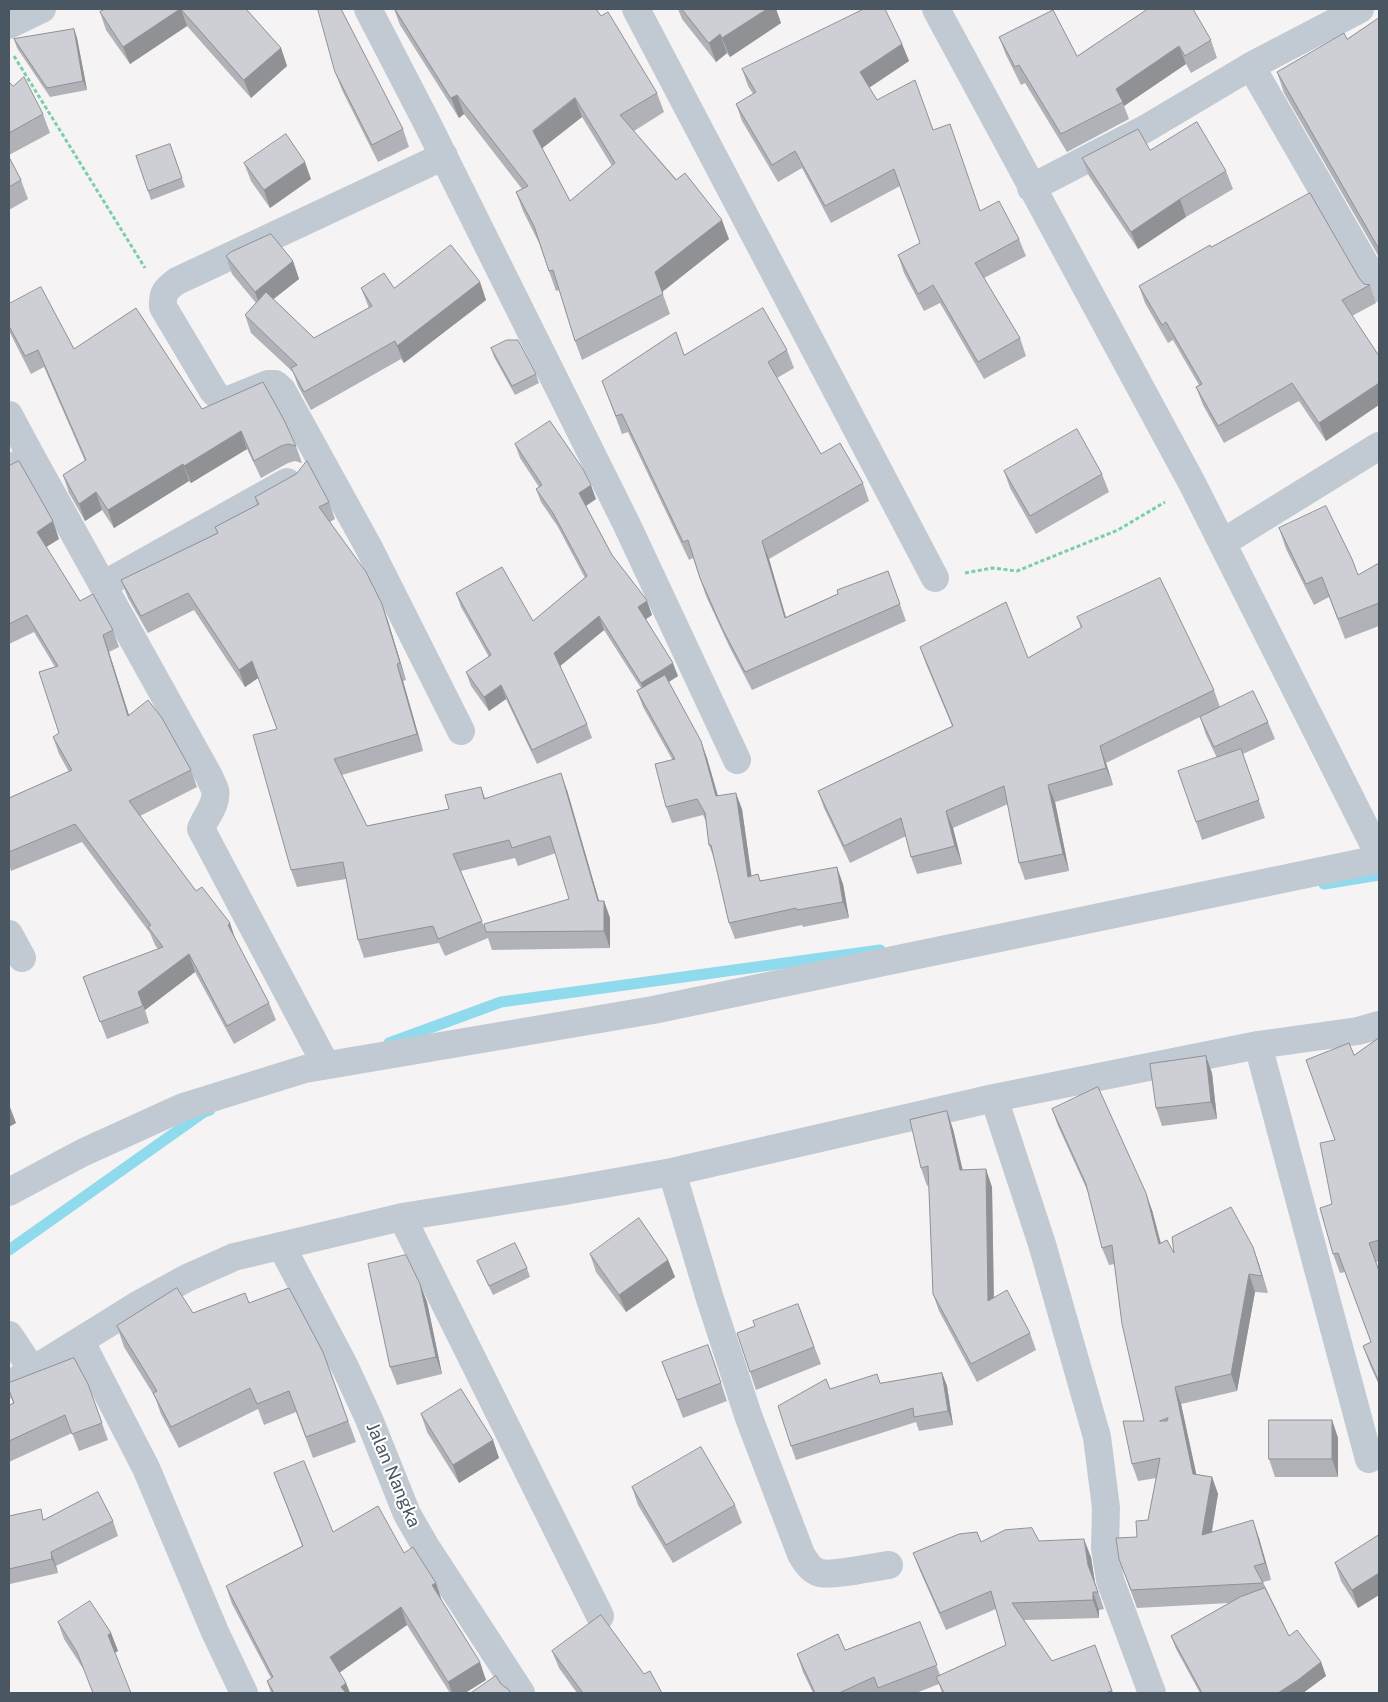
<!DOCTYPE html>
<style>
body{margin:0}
#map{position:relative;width:1388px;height:1702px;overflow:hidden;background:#f5f3f3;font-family:"Public Sans",sans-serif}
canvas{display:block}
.frame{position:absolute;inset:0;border:10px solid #4a5661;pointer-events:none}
</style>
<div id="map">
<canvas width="1388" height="1702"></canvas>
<div class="frame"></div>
</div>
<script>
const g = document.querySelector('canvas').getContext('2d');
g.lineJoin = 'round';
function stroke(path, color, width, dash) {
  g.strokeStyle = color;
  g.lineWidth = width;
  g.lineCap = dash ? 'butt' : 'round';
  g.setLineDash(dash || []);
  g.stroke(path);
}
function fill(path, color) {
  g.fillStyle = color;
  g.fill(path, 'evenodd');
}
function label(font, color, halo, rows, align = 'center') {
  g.font = font + ' "Public Sans",sans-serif';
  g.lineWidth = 4;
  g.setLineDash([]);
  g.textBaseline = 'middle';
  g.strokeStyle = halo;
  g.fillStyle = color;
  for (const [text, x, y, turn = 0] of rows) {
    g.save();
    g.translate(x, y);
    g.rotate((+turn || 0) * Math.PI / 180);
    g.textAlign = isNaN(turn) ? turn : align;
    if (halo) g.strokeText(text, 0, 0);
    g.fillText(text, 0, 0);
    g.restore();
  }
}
const stream = new Path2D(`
 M1324,884L1379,875
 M389,1043L501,1002L880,950
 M9,1250L204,1112L210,1110`);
const path = new Path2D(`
 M14,56L145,268
 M965,573L992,568L1017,571L1118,530L1165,502`);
const minor = new Path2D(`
 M368,9L425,119L626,523L737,760
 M636,9L935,578
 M936,9L1193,485L1379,855
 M9,25L42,9
 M1251,66L1379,288
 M444,156L177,281C166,289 162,293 163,307L213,391C219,398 222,400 231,399L268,384H275L282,390L369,548L461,731
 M1031,188L1145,129L1251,66L1360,9
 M9,415L31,456L9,470
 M31,456L210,778C211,782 214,786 215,790C218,804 205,817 201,829L326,1065
 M1222,543L1379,446
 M103,585L287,482
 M9,934L22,958
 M1258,1045L1369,1459
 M994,1098L1042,1244L1097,1437L1106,1508L1105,1548L1110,1580L1152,1693
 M672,1172L710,1299L749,1418L801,1554C805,1561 811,1571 820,1573C834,1576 873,1567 889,1565
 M9,1192L82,1153L183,1107L305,1069L653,1010L1379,859
 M402,1217L600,1616
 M282,1247L345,1367L369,1419L407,1514L426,1547L521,1693
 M9,1335L33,1371
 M81,1342L146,1468L215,1632L244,1693
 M9,1385L141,1303L187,1278L234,1257L402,1217L565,1191L672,1172L994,1098L1258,1045L1358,1031L1379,1025`);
const wall = new Path2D(`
 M105,9H246L281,48L287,66L251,98L187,26L130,64L106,30L100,12Z
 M394,9H596L657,93L664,112L634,131L729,239L662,292L670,314L582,360L575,341L559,290L556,291L539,243L523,211L516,192L522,189L464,114L459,118L400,25ZM582,117L612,166L570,201L542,148Z
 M678,9H776L781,23L730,57L727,53L716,62L682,19Z
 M1379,18V257L1284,93L1277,72L1347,39Z
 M74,29L77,38L87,90L50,97L17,48L14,39Z
 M999,37L1077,56L1211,40L1217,58L1191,73L1186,64L1124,106L1129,119L1067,152L1025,83L1021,85L1006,55Z
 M902,44L909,61L869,88L877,100L933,130L980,211L1019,239L1026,256L984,278L1020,338L1026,356L984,379L940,303L924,311L904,273L898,255L920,243L900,186L831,223L802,168L778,182L742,121L736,104L753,94L748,86L742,69Z
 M335,72L403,129L409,147L378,162L342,90Z
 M9,82L43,114L50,133L9,155Z
 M170,144L185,187L151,200L136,156Z
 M1150,150L1226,171L1233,189L1186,217L1138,249L1089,176L1082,158Z
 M9,157L21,180L28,199L9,210Z
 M244,163L311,179L270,208L251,181Z
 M1211,247L1359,278L1364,284L1370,285L1376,303L1352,316L1326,441L1299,401L1224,443L1203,405L1196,387L1199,385L1173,340L1168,343L1145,303L1139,286Z
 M226,256L293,261L299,279L273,299L314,338L369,308L361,288H394L480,282L486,300L404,363L401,359L311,410L298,386L293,372L251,333L245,315L256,303L232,274Z
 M9,304L74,349L202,409L296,446L302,463L295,461L288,463L261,478L247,449L191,483L189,481L114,528L102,510L85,521L69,493L63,475L85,461L44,367L31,374L9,331Z
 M491,348L536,374L539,383L515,395L494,357Z
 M787,350L794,368L777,378L821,454L863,483L869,501L769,559L786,617L888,571L906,621L752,690L729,646L706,596L693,558L689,560L628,432L622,434L602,381L684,355Z
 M515,444L596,499L586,506L612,555L647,601L652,615L646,619L678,676L669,682L707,758L718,795L742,809L751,876L760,880L843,884L849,918L803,927L802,925L735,939L729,923L715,861L709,845L706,821L703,815L672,823L666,807L672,759L643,707L637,691L641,688L604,630L560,666L587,724L592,738L537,764L506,699L489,711L471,686L466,672L489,657L461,607L456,593L533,621L585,578L558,527L541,502L536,489L539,487L520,458Z
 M9,466L59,539L46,547L80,601L113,630L119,647L109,652L129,716L191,770L197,787L140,816L196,891L236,941L269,1003L276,1020L234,1044L195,972L145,1010L149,1023L107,1039L83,977L158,949L155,945L150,933L82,842L11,871L9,865V798L69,772L59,754L53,737L59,733L55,667L34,632L9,644Z
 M1004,471L1102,474L1109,492L1036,534L1010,488Z
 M255,497L329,502L335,519L330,522L382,604L388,621L406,680L403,681L423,751L342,775L367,826L449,809L481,787L485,798L567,790L599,901H604L610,918V948L492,950L488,938L445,956L439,943L364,958L358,940L346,879L297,887L291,870L277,729L258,678L245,687L194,610L148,633L128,598L121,580L217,533L215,527L257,505ZM556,853L569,899L486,931L461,871L515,858L518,866Z
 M1279,528L1358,575L1379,563V626L1345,639L1329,597L1314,605L1286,549Z
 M1077,617L1214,690L1220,707L1268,722L1275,739L1243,754L1265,818L1202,840L1196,822L1217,758L1206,735L1200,717L1106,763L1113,785L1055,802L1069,871L1025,880L1019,863L1008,804L953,828L962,864L917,874L911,857L906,836L850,863L824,808L818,791L952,726L926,664L920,647L1028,658L1081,628Z
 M1379,1038V1261L1376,1262L1379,1271V1385L1370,1365L1363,1346L1371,1342L1345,1272L1340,1273L1333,1254L1332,1204L1335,1140L1354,1055Z
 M1212,1073L1217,1119L1162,1126L1156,1108Z
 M1052,1109L1152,1210L1161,1243L1174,1253L1253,1247L1268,1293L1255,1292L1237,1391L1181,1404L1196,1474L1212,1477L1218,1494L1212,1532L1259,1538L1271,1580L1263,1582L1289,1636L1321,1662L1326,1676L1303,1693H1200L1176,1649L1171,1636L1229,1603L1137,1608L1119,1559L1137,1537L1148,1520L1156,1478L1138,1481L1132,1464L1144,1421L1115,1264L1109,1265L1102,1248L1088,1192L1058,1126Z
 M953,1129L962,1170L992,1187L994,1298L1030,1333L1036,1350L977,1382L939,1311L933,1294L929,1185L927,1186L921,1168Z
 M590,1254L668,1260L675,1277L626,1312L596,1272Z
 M477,1261L527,1268L530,1277L493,1295L481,1270Z
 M420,1284L427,1302L442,1374L397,1385L390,1367Z
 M249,1303L323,1352L356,1442L313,1458L296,1412L264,1425L258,1409L179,1448L161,1414L155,1397L124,1347L117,1326L193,1313Z
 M798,1304L821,1364L756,1390L750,1372L755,1326Z
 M662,1362H714L727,1401L683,1418Z
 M942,1373L947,1386L953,1425L919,1431L916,1422L796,1460L791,1446L830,1389L881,1383Z
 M9,1383L88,1384L108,1440L79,1451L72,1433L9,1462V1405L13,1403L9,1391Z
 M421,1414L493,1440L499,1458L459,1483L427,1432Z
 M1332,1420L1338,1438V1477H1275L1269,1459Z
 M274,1473L333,1532L404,1553L442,1601L486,1680L465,1693H450L407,1625L339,1673L346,1683L350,1693H271L267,1681L271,1678L232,1604L226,1586L302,1546Z
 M632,1487L735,1505L742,1523L673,1563L638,1505Z
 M9,1516L45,1519L113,1521L118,1536L56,1566L58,1573L10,1584L9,1580Z
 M1379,1535V1595L1358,1608L1341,1581L1335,1563Z
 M1039,1541L1091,1557L1095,1583L1104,1609L1099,1610V1618L1024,1620L1052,1661L1095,1645L1113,1693H942L939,1684L916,1693H813L803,1672L797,1654L845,1650L920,1622L940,1675L1006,1645L996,1609L946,1630L920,1571L913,1553L981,1542Z
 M58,1622L111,1633L118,1651L84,1670L64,1639Z
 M552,1651L644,1674L662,1693H577L559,1668Z`);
const shadedWall = new Path2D(`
 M180,9H181L187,26L130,64L123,47Z
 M767,9H776L781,23L730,57L722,38Z
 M74,29L77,38L87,90L83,81Z
 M720,34L727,53L716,62L709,43Z
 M902,44L909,61L867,89L860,72Z
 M1179,46L1186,64L1124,106L1116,89Z
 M281,48L287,66L251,98L244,80Z
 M457,95L464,114L459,118L451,98Z
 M575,98L582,117L540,150L533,131Z
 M305,162L311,179L270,208L264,190Z
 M1180,199L1186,217L1138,249L1131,232Z
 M722,220L729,239L662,292L670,314L655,272Z
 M293,261L299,279L261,309L255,292Z
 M480,282L486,300L404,363L397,346Z
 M1379,383V405L1326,441L1319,423Z
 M241,431L247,449L191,483L184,466Z
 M183,464L189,481L114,528L108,510Z
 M591,485L596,499L584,507L579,493Z
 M96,492L102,510L85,521L79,504Z
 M53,521L59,539L43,549L37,532Z
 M762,541L769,559L791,635L785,618Z
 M647,601L652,615L643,621L638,607Z
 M382,604L388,621L406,680L400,663Z
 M599,616L604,630L559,667L554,653Z
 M103,635L109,652L135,734L128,716Z
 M252,661L258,678L245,687L239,670Z
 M673,663L678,676L646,696L641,683Z
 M397,664L403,681L423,751L417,734Z
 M501,685L506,699L489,711L484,697Z
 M701,741L707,758L722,812L716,796Z
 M1100,746L1106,763L1113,785L1106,768Z
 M561,773L567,790L604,918L598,901Z
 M1048,785L1055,802L1069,871L1063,854Z
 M736,793L742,809L754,893L748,877Z
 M946,811L953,828L962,864L955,846Z
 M837,867L843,884L849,918L843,902Z
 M604,901L610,918V948L604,931Z
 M230,923L236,941L228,925Z
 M189,954L195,972L145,1010L138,992Z
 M1206,1056L1212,1073L1217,1119L1211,1102Z
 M9,1107H10L16,1123L9,1127Z
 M947,1111L953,1129L967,1188L960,1170Z
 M986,1169L992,1187L994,1319L988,1301Z
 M1146,1193L1152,1210L1165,1261L1159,1244Z
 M1253,1247L1259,1264L1268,1293L1262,1276Z
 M668,1260L675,1277L626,1312L619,1295Z
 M1249,1274L1255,1292L1237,1391L1231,1374Z
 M420,1284L427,1302L442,1374L436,1357Z
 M942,1373L947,1386L953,1425L948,1411Z
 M1175,1387L1181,1404L1200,1491L1193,1474Z
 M1332,1420L1338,1438V1477L1332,1459Z
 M493,1440L499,1458L459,1483L453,1465Z
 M1212,1477L1218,1494L1208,1552L1202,1535Z
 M1253,1520L1259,1538L1271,1580L1265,1563Z
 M1084,1539L1091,1557L1095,1583L1104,1609L1088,1565Z
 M51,1552L56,1566L58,1573L52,1559Z
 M1379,1573V1595L1358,1608L1352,1590Z
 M436,1583L442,1601L432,1585Z
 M1093,1592L1099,1610V1618L1093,1600Z
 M401,1607L407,1625L336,1675L330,1657Z
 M111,1633L118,1651L114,1653L108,1635Z
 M480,1662L486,1680L465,1693H452L448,1682Z
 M1321,1662L1326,1676L1303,1693H1278Z
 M346,1683L350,1693H344L341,1687Z`);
const building = new Path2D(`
 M105,9H180L123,47L100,12Z
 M181,9H246L281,48L244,80Z
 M318,9H341L403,129L372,145L335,72Z
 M395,9H596L601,16L608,12L657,93L620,115L676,180L685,173L722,220L655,272L663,294L575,341L553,270L549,271L534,226L516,192L528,186L457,95L451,98ZM575,98L615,163L570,201L533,131Z
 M682,9H767L722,38L720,34L709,43Z
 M864,9H885L902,44L860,72L877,100L915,80L933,130L950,124L980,211L999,201L1019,239L975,263L1020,338L978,362L933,285L918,294L898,255L920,243L894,169L825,206L795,151L772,165L736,104L756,92L742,69Z
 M1148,9H1193L1211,40L1185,56L1179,46L1116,89L1123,102L1061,134L1019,65L1015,67L999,37L1053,10L1077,56Z
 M1379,18V249L1277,72L1344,33L1347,39Z
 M74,29L83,81L47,88L14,39Z
 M24,77L43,114L9,133V82L13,86Z
 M1197,122L1226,171L1180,199L1131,232L1082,158L1138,129L1150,150Z
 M286,134L305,162L264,190L244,163Z
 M170,144L182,178L148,191L136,156Z
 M9,157L21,180L9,187Z
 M1310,193L1359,278L1364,284L1370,285L1342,300L1379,356V383L1319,423L1292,383L1218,426L1196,387L1202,384L1166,322L1162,325L1139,286L1210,245L1211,247Z
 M271,234L293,261L255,292L226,256L231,252Z
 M451,245L480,282L397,346L395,341L304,392L291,368L297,365L245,315L266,292L314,338L372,306L361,288L384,273L394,288Z
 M41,287L74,349L136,308L202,409L263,382L284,420L296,446L288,444L281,446L254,461L241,431L184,466L183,464L108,510L96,492L79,504L63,475L86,460L38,350L25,356L9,326V304Z
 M763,308L787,350L768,362L821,454L840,443L863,483L762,541L785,618L838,594L837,590L888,571L900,604L745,672L722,628L700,578L688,540L683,542L622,414L616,416L602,381L676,332L684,355Z
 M507,340H518L536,374L512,386L491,348Z
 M550,421L583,469L591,485L579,493L612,555L646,599L647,601L638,607L673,663L641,683L599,616L554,653L587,724L532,750L501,685L484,697L466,672L491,655L456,593L502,567L533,621L587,576L553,513L536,489L542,485L515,444Z
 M1077,429L1102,474L1030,516L1004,471Z
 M19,461L53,521L37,532L80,601L93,594L113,630L103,635L128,716L148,700L162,718L191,770L129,801L196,891L202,887L230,923L228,925L269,1003L227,1026L189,954L138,992L143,1006L100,1022L83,977L163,947L148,927L151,925L75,824L9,852V798L72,770L53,737L59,733L39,672L58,666L27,615L9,624V466Z
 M307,461L329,502L319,507L366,572L382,604L400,663L397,664L417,734L334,759L367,826L449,809L445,795L481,787L484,799L561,773L598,901H604V931L486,932L484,924L569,899L550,836L512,848L509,840L453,854L482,921L438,939L433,926L358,940L343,862L291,870L253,735L277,729L252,661L239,670L188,593L141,616L121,580L218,533L215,527L259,504L255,497L296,474Z
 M1326,506L1352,559L1358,575L1379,563V603L1338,619L1322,577L1306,584L1279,528Z
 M1160,578L1214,690L1100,746L1106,768L1048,785L1063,854L1019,863L1004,786L946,811L955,846L911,857L901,818L844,846L818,791L953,726L920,647L1006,602L1028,658L1082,627L1077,617Z
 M665,675L701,741L716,796L736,793L748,877L758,874L760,881L837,867L843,902L797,910L796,908L729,923L711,845H709L705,813L697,799L666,807L655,764L675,759L637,691Z
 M1253,691L1268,722L1214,747L1200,717Z
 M1241,749L1259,800L1196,822L1178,771Z
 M1379,1038V1240L1369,1243L1379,1271V1382L1363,1346L1371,1342L1338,1253L1333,1254L1320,1208L1332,1204L1320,1143L1335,1140L1306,1060L1349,1043L1354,1055Z
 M1206,1056L1211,1102L1156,1108L1150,1064Z
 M1098,1087L1146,1193L1159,1244L1167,1240L1174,1253L1172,1237L1231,1207L1253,1247L1262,1276L1249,1274L1231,1374L1175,1387L1193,1474L1212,1477L1202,1535L1253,1520L1265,1563L1254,1566L1263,1583L1131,1590L1119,1559L1116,1538L1137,1537L1136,1521L1148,1520L1160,1458L1132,1464L1123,1421H1144L1122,1324L1112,1245L1102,1248L1086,1184L1052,1109ZM1168,1418L1167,1421H1160Z
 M947,1111L960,1170L986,1169L988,1301L1007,1290L1030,1333L971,1364L933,1294L928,1166L921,1168L910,1120Z
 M639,1218L668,1260L619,1295L590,1254Z
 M515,1243L527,1268L489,1286L477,1261Z
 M406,1255L420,1284L436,1357L390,1367L368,1264Z
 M177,1288L193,1313L245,1293L249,1303L289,1288L323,1352L348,1421L306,1437L289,1391L257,1404L250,1388L171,1427L153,1393L157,1391L117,1326Z
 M798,1304L814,1347L750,1372L737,1333L755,1326L753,1321Z
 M708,1345L721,1383L677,1400L662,1362Z
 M74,1358L88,1384L102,1423L72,1434L65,1415L9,1441V1405L14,1403L9,1390V1383Z
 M942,1373L948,1411L914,1417L913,1408L791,1446L778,1406L826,1379L830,1389L877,1374L880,1383Z
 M461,1389L493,1440L453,1465L421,1414Z
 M1269,1420H1332V1459H1269Z
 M701,1447L735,1505L666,1545L632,1487Z
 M304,1461L333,1532L378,1506L404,1553L413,1547L436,1583L432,1585L480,1662L448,1682L401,1607L330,1657L346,1683L341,1687L346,1693H274L267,1681L273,1677L226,1586L303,1546L274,1473Z
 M98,1492L113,1521L51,1552L52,1559L9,1569V1516L41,1509L43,1520Z
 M1032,1528L1039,1541L1084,1539L1088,1565L1098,1592H1093V1600L1012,1603L1052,1661L1095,1645L1112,1691L1108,1692V1693H944L936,1677L1006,1645L991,1591L940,1613L913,1553L959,1534L977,1532L981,1542L1005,1530Z
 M1379,1535V1573L1352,1590L1335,1563Z
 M1265,1588L1289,1636L1297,1630L1321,1662L1298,1680L1278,1693H1202L1171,1636L1240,1597Z
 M90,1601L111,1633L108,1635L131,1693H93L77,1652L58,1622Z
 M601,1615L644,1674L650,1671L662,1693H583L552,1651Z
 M920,1622L937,1665L878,1688L874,1677L839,1693H815L797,1654L838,1634L845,1650Z
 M496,1676L501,1684L509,1690L511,1693H471Z`);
const streetNames = [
 ["Jalan Nangka",393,1475,67]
];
stroke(stream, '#90daee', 11);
stroke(path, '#7ad0a6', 3, [4, 2.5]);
stroke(minor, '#c1cad2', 28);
fill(wall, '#b0b2b7');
fill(shadedWall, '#909195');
fill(building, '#cdcfd5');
stroke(building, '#909195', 1);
label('18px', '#4a5661', '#fff', streetNames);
</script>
